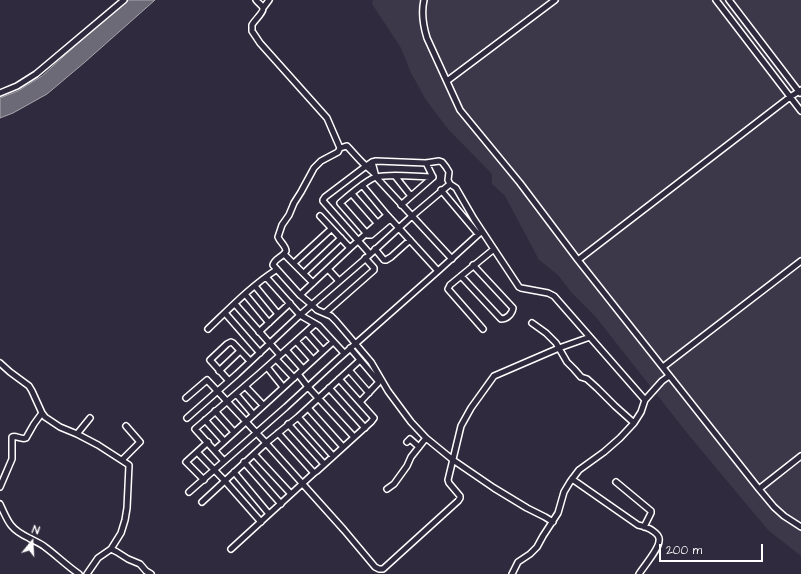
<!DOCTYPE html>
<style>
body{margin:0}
#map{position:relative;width:801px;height:574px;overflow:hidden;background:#2f2a3d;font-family:"Architects Daughter",sans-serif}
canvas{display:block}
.north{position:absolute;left:12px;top:522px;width:40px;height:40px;-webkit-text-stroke:3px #2f2a3d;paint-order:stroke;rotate:18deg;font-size:11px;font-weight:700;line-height:16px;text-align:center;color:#fff}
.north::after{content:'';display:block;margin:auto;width:14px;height:18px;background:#fff;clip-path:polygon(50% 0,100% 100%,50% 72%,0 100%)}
.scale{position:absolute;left:659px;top:544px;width:104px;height:18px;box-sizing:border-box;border:2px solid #fff;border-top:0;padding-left:5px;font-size:12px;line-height:14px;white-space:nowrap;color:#fff;-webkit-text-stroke:3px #2f2a3d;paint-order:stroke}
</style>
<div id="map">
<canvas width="801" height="574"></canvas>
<div class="north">N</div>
<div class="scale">200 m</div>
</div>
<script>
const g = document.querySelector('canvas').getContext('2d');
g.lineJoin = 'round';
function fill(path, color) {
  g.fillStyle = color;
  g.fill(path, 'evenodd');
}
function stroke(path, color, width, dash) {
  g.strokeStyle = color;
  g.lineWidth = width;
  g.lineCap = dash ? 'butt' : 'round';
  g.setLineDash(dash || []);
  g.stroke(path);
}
const built = new Path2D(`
 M373,0H801V556L768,530L687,433L595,316L571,292L558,275L539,260L505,196L492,184V174L448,129L426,100L411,73L401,48L372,4Z`);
const water = new Path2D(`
 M126,0H155L85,62L47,94L13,113L0,118V98L18,91L42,76Z`);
const minor = new Path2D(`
 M256,0C257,2 262,5 263,8C264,12 254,21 252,25V31L260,43L327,118L340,148L338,152L321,161L314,168L301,192L294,203L289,215L282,225L278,237C280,242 286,246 286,251C283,257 274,259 273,265L300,295L312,305L317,310L331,316L336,321L371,362L388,391L411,422L426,438L453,460L494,488L527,508L545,517L553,522
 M424,0C421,13 423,25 427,38L460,110L520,183L578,260L790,97L801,90
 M716,0L801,111
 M729,0L800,93
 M263,8L269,0
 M447,81L555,0
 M0,93L17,86L36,74L124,0
 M340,148C341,148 346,146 347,146C348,147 362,163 366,166L372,162L376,161L426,163L439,161L442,162L446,167L449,172L448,180L450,184L456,188L474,219L519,287L521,288L548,293L554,296L645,400L641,412L634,423L620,438L604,452L579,470L570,482L564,492L558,513L543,536L537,547L530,554L518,562L512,574
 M372,162L376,177L452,259
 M395,176L411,196
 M362,185L387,215L438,271L482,231
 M441,190L478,234
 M352,194L379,225
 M401,205L433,177L426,163
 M320,216L350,248
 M390,219L371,235H368L340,203C347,197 368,179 376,177C392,173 417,177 433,177
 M375,249L384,260H386L391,257L410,240
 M284,254L313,283
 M370,254L323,201V200L325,197L366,166L374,173
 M578,260L759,489L774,507L784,516L801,527
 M294,263L331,229
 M328,269L339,281
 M304,273L341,238
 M461,276L501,319C507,319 512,314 513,308L473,265
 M266,277L300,315L319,326L344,353
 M255,286L278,314
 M245,294L269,323
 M300,295L350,248L387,215
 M235,304L280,355
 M225,313L260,353
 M325,313L374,270V268L365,258
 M532,323L546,333L556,343L567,362L574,369L581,377L587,379L597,388L615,406L634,423
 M208,329C230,308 251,286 276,270
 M483,329L448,289L450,285L494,249
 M259,332L290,303
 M306,332L323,351
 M296,341L313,360
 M350,348L378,381V383L360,402
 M286,350L303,369
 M276,359L294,378
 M0,363L10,372L29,386L32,391L42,413L45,417L60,427L77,434L98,445L129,465L127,508L125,520L121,533L111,549L98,558L87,574
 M267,367L283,387
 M663,367L801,261
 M349,370L369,393
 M219,371L240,351
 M298,374L308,387L354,437
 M229,381L210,360L227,344L231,342L233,343L250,361
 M245,386L263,405
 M329,388L365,428
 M236,394L253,414
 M186,398L207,380L266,443L344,530L375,567L379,569H383L458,501L460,498V496L449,483L448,480L461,426L471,408L494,376L559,348L590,337
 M645,400L662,381L669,376
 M308,408L343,447
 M215,411L234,432
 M298,417L333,456
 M187,418L237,374L300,315L365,259L412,216L450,184
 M205,420L224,441
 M288,424L324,464
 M278,433L314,473L317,471L371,422L374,418L339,379
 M77,434L90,418
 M407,442L410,439L419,447
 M215,450L333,342
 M197,452L225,481L261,522
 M254,454L291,494
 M122,460L140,442L126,426
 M224,461L195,429L259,374L315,324
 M244,462L281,504
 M234,472L269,514
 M572,479L638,525C643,526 649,528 653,531C656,533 660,537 659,541C659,549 644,566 639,574
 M204,480L186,462L208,442
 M616,482L651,511V513L644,527
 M0,487L12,459V437C16,435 21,440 26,438L34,424L42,413
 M387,489L394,484L407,466L411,457L426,438
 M759,489L801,456
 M189,492L286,407L336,361L438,271
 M202,502L266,443L298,417L360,360
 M0,504C8,522 10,529 29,538C34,541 40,543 45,547C56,555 67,566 79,574
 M111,549L117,552L128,559L140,564L146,571L151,574
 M231,549L314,473`);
fill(built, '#3c3749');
fill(water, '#6d6a77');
stroke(water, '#a7a6ad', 1);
stroke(minor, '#fff', 8);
stroke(minor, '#2f2a3d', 5);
</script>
